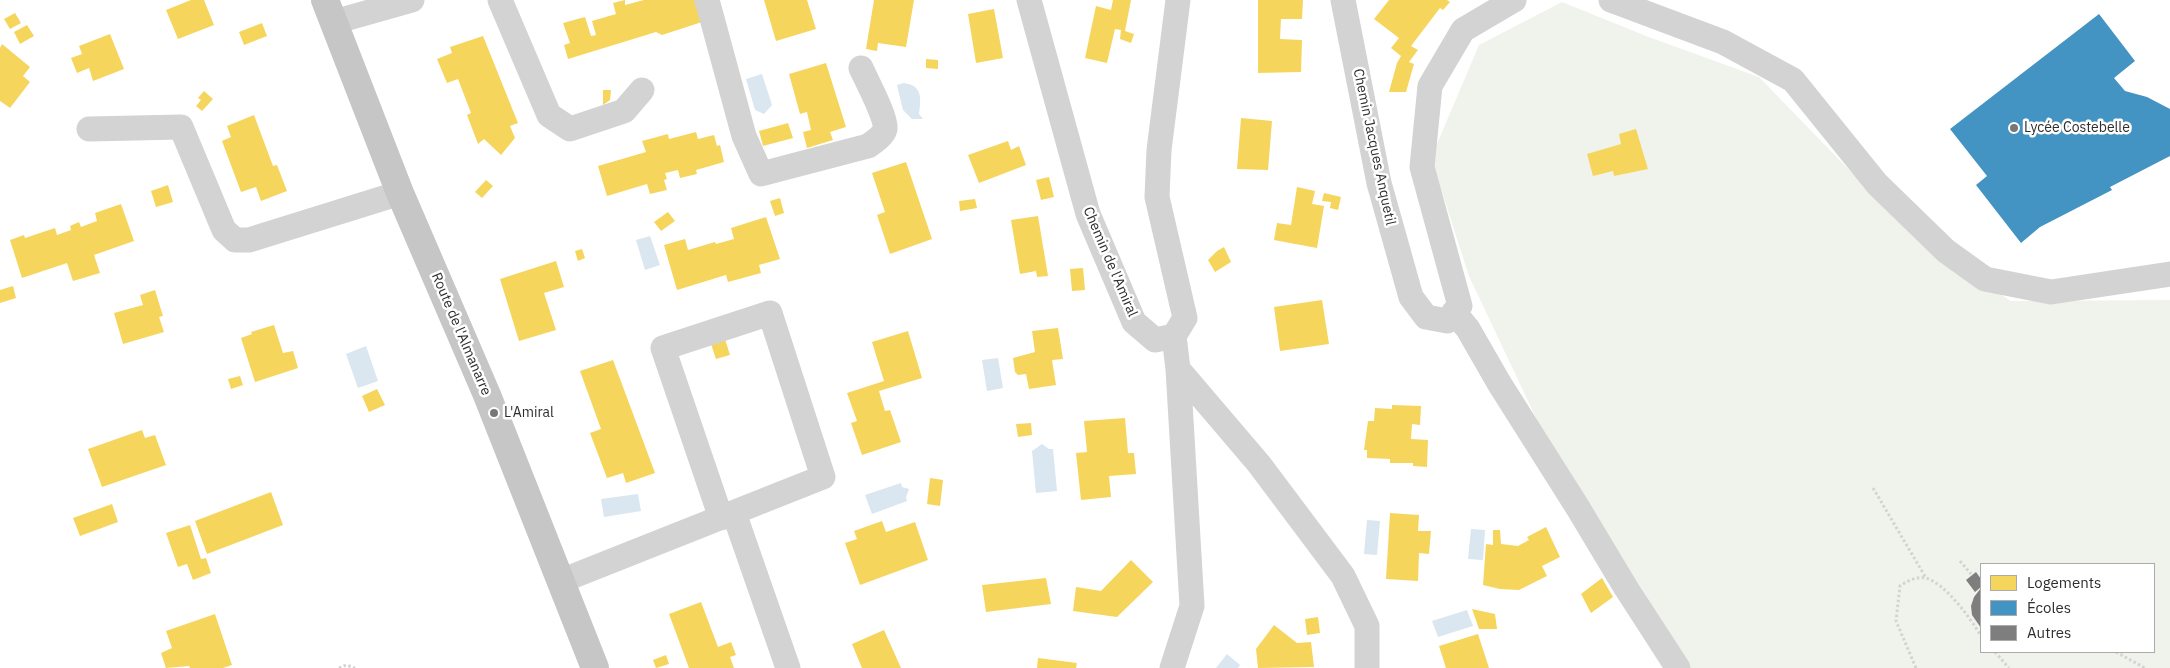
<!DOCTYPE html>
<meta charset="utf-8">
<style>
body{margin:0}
#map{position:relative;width:2170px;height:668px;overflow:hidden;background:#fff;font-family:"IBM Plex Sans",sans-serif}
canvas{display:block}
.legend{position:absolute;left:1980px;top:563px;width:175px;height:90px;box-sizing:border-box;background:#fff;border:1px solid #ababab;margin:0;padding:6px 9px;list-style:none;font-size:15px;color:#2e2e2e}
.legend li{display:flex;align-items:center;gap:10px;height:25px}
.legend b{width:25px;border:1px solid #ababab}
</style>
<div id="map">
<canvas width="2170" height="668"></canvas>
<ul class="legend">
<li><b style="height:14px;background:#f6d55c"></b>Logements</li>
<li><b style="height:14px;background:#4393c3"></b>Écoles</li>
<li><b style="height:14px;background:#7e7e7e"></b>Autres</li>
</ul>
</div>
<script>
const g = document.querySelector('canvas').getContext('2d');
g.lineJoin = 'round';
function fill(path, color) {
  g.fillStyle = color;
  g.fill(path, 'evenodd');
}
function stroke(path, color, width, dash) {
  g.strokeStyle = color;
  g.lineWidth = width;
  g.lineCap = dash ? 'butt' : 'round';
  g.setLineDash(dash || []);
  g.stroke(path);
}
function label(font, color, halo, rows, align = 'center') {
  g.font = font + ' "IBM Plex Sans",sans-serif';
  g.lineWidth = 5;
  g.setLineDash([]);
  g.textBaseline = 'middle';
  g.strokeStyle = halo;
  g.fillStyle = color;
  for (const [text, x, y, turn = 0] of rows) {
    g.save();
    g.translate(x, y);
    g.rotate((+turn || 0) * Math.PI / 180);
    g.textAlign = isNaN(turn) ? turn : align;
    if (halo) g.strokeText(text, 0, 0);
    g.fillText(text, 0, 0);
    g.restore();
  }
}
const green = new Path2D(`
 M1562,2L1646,36L1759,77L1918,241L2011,301L2170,300V668H1662L1629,615L1469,276L1431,158L1479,45ZM1981,564H2154V652H1981Z`);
const water = new Path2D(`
 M762,74L772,105L764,114L755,110L746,79Z
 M904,83C923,86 921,98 919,114L923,119H912L903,110L897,85Z
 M650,236L660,265L645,270L636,240Z
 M366,346L378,381L358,388L346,354Z
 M998,358L1003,388L987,391L982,360Z
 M1042,444L1049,449H1053L1057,491L1036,493L1032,451Z
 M901,483L902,487L909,489L906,497L907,501L872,514L865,495Z
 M638,494L641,511L604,517L601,499Z
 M1367,520L1380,521L1377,555L1364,554Z
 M1471,529L1485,530L1483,560L1468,559Z
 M1467,610L1473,626L1438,637L1432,621Z
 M1227,654L1240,665L1238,668H1216Z`);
const homes = new Path2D(`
 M191,0H204L214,25L178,39L166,10Z
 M625,0V5L644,0H695L702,22L662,35L656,32L568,59L564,45L570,43L563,23L585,17L591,36L596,35L592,21L616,14L613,3Z
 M764,0H807L816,29L776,41Z
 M874,0H914L906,47L878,43L877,51L866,49Z
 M1113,0H1131L1125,31L1134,34L1131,43L1120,39L1121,30L1115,29L1107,63L1085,58L1096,6L1111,10Z
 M1258,0H1303L1302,19H1281L1280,39L1302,40L1301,72L1258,73Z
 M1389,0H1447L1450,2L1443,10L1440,8L1411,46L1418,50L1409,62L1414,64L1406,92H1389L1397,63L1401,56L1391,48L1399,38L1374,19Z
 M994,9L1003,58L976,63L968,14Z
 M15,13L21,23L10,29L4,19Z
 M262,23L267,36L244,45L239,32Z
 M27,25L34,36L20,44L14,32Z
 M110,34L124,69L93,81L89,68L77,73L71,58L82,54L79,46Z
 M483,36L518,123L510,126L515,138L501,155L484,139L478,144L467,115L471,113L458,79L447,83L437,59L452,53L450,47Z
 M2,44L30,67L23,76L30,82L10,108L0,101V48Z
 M926,59L938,60V69L926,68Z
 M826,63L846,127L830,132L833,140L807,148L803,132L811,130L807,112L800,114L789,74Z
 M603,90H611L610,100L603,105Z
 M204,91L213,99L202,111L196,106L201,100L198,98Z
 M254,115L273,166L277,165L287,191L261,201L256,187L241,192L222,141L231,137L227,126Z
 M1241,118L1272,121L1268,170L1237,169Z
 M788,123L793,138L763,146L759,131Z
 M1636,129L1648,169L1614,176L1613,171L1593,176L1587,154L1621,144L1619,134Z
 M696,132L698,139L714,135L717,146L720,145L724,162L696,170L697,174L680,178L678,170L665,173L667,179L664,180L667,190L650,194L647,184L607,196L598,166L646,152L642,141L668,134L669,139Z
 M1008,141L1011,150L1019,146L1026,165L979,183L968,155Z
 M906,162L932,239L890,254L877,215L885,212L872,173Z
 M1049,177L1054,197L1041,200L1036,180Z
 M486,180L493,186L482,198L475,192Z
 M168,185L173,202L156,207L151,191Z
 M1297,187L1315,191L1312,204L1324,206L1317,248L1274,240L1277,223L1291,225Z
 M1324,193L1341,197L1338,210L1330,208L1331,202L1322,201Z
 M780,198L784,213L775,216L770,201Z
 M975,199L977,208L960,211L959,201Z
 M121,204L134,241L94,255L100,273L73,281L67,263L22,278L10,240L24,235L25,238L55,228L57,235L71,230L70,226L79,222L81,227L97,221L95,213Z
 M668,212L675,221L661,231L654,222Z
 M1038,216L1048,276L1037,277L1036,271L1020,274L1011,220Z
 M766,217L780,259L759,265L761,273L728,282L726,275L677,290L664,245L685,239L688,250L715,242L716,244L734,239L731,228Z
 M1224,247L1231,262L1215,272L1208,260L1217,251Z
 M582,249L585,258L578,261L575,251Z
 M556,261L564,287L544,293L556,330L519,341L500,279Z
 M1083,268L1085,290L1072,291L1070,269Z
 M13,286L16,298L0,303V290Z
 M155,290L163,316L159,317L164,332L123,344L114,313L143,305L140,295Z
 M1322,300L1329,344L1280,351L1274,307Z
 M274,325L283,353L293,351L298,368L255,382L241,338L252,334L251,332Z
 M1058,328L1063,359L1052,360L1056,385L1029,389L1026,374L1018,375L1015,372L1013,358L1035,352L1032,331Z
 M908,331L922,378L879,391L885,411L890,410L901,442L862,455L851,423L857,421L847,393L884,381L872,342Z
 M725,339L730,355L716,359L711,344Z
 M613,360L655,473L626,483L623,473L607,478L590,433L601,429L580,371Z
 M240,376L243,385L231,389L228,379Z
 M377,389L385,405L369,412L362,396Z
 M1392,405L1421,406L1420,425L1412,424L1411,439L1428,440L1427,467L1413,466V463H1390V459L1367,458V450H1364L1368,421H1374L1375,408L1392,409Z
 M1125,418L1128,453H1134L1136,474L1109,476L1111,497L1081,500L1076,453L1087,452L1084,421Z
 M1031,423L1032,435L1018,437L1016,424Z
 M142,430L145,438L155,435L166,465L102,487L88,449Z
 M930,478L943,480L940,506L927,504Z
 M271,492L283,525L207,554L195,521Z
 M112,504L118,522L80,536L73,518Z
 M1390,513L1419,515L1418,531H1431L1429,554L1419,553L1418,581L1386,579Z
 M882,521L886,532L915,522L928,560L860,585L845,543L857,539L854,531Z
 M190,525L201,559L206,558L211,573L193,580L187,564L178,567L166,533Z
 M1546,527L1560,557L1542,566L1547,576L1519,590L1500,589L1483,585L1486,544L1493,545V530H1500L1501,544L1518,546L1529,540L1527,537Z
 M1131,560L1153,582L1117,617L1073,611L1076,587L1101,591Z
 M1046,578L1051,604L986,612L982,585Z
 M1602,578L1613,597L1591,613L1581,594Z
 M701,602L718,647L731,642L736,655L730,657L734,668H689L669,614Z
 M1472,609L1495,614L1497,629H1479Z
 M215,614L232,665L223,668H190L189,666L166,668L161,653L172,648L166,631Z
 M1318,617L1320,633L1307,635L1305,619Z
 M1274,625L1297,643L1311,642L1314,667L1258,668L1256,649Z
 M884,630L901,668H862L852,644Z
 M1478,634L1489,668H1446L1439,646Z
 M666,655L669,664L656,668L653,660Z
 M1038,658L1077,663L1076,668H1037Z`);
const schools = new Path2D(`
 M2099,14L2135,61L2114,78L2125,91L2147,97L2170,109V156L2110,187L2112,190L2040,227L2021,243L1976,185L1987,176L1950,129Z`);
const building = new Path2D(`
 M1976,572L1981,579V587L1975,592L1966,580Z
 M1981,588V628L1972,615L1971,606L1974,597Z`);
const path = new Path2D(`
 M1873,488L1926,578
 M1960,561L1971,574
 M1995,652L2009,668
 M2116,652L2145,668
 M339,668L346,665L355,668
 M1916,668L1896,621L1900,586C1907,581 1917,576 1926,578C1946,584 1971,619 1981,636`);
const street = new Path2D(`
 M500,0L549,115L570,129L624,111L642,90
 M707,0L744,136L761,174L868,146C874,142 883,136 885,129C888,121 866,79 861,68
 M1029,0L1088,214L1134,322L1155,340L1174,336L1185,318L1157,197L1159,150L1178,0
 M1343,0L1379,183L1411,297L1426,317L1447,321L1460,306L1422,167L1430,86L1463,30L1514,0
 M1611,0L1723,42L1793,80L1877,184L1946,251L1985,279L2051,292L2170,274
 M334,22L412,0
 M89,129L181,127L224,230L235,240H249L400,193
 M1454,312L1468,329L1499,383L1578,508L1626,588L1678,668
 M1174,336L1178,369L1259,464L1343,576L1367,626V668
 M734,513L788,668
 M561,581L823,477L770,313L663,348L721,518
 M1172,668L1192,606L1178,369`);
const primary = new Path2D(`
 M325,0L400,193L487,395L595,668`);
const markers = [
 [2014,128,5,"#777"],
 [494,413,5,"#777"]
];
const poiNames = [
 ["Lycée Costebelle",2024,128],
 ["L'Amiral",504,413]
];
const streetNames = [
 ["Chemin Jacques Anquetil",1374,147,78],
 ["Chemin de l'Amiral",1110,262,67],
 ["Route de l'Almanarre",461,334,67]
];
fill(green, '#f0f3ec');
fill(water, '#dae6f0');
fill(homes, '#f6d55c');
fill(schools, '#4393c3');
fill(building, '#7e7e7e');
stroke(path, '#d3d3d3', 3, [2.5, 2.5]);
stroke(street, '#d3d3d3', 25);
stroke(primary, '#c6c6c6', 28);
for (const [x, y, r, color] of markers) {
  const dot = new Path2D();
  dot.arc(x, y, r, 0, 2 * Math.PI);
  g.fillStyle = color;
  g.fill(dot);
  stroke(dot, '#fff', 2);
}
label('14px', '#2e2e2e', '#fff', poiNames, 'left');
label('14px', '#2e2e2e', '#fff', streetNames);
</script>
